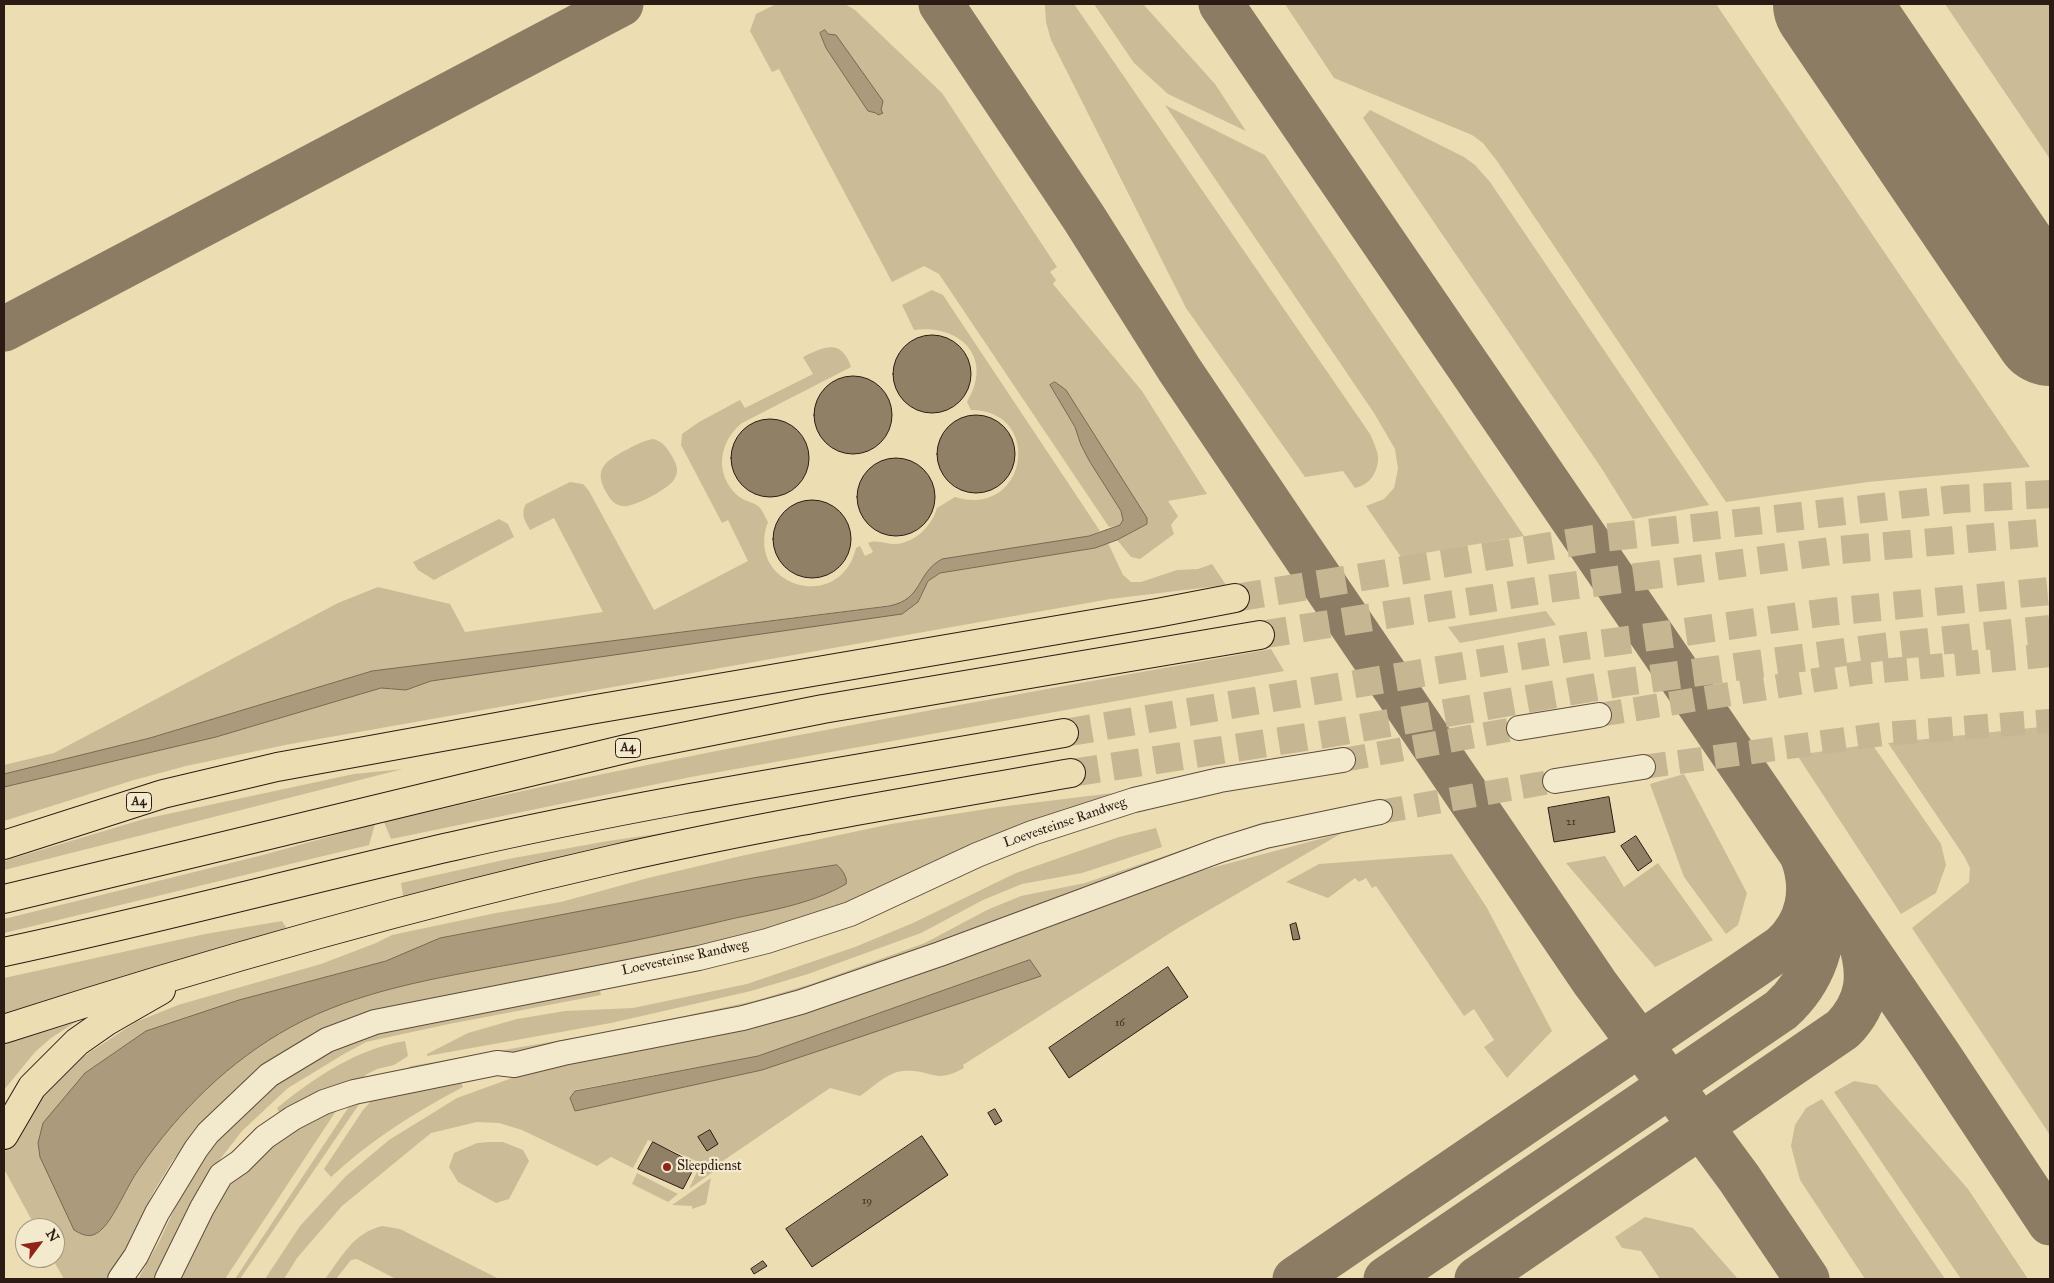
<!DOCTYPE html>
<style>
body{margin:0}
#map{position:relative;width:2054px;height:1283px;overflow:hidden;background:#ecddb2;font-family:"IM FELL Great Primer",serif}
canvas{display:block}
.frame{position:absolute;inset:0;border:5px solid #2c1b14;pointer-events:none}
.north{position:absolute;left:15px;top:1218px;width:50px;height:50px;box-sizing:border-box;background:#f3e9cd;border:1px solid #a39783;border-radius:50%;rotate:59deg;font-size:14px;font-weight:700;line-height:20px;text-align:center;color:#2c1b14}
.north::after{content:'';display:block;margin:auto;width:18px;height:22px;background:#8f2418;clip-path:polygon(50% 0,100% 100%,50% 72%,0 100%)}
</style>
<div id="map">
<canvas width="2054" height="1283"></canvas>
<div class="frame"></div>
<div class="north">N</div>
</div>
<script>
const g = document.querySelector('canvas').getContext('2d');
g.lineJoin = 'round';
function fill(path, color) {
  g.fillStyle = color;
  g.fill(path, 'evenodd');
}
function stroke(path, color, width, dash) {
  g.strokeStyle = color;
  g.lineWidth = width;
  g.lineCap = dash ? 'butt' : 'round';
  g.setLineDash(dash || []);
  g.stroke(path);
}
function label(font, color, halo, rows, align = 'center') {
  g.font = font + ' "IM FELL Great Primer",serif';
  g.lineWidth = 4.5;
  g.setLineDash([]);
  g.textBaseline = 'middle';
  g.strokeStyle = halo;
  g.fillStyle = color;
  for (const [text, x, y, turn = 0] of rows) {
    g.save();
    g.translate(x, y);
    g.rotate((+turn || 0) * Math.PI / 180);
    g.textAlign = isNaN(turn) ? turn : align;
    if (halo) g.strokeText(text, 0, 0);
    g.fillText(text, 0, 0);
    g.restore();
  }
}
const green = new Path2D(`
 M776,4H845L855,10L942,93L1057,267L1050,272L1056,280L1053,284L1142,391L1207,494L1168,501L1178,516L1171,525L1174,534L1140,559L1131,557L1117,540L1147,524L1066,390L1055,382L1050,385L1075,427L1081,445L1090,462L1121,511L1123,520L1120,525L1109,527L939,274L924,266L892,282L779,69L772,72L750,31L756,14ZM825,30L828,34L882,113L868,111L826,48L820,33Z
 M1047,4H1074L1370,434C1373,441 1378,451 1378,458C1378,473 1369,485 1355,488L1343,471L1305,477L1186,308L1051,40L1046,22L1045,5Z
 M1094,4H1143L1215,84L1246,131L1168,94L1134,63Z
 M1285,4H1716L2030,467L1868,482L1726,502L1497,161L1483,143L1472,135L1334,78Z
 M1945,4H2050V159Z
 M1165,105L1265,155L1524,536L1401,557L1366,506L1384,499L1394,488L1398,469L1395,449L1374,413Z
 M1370,110L1464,157L1475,165L1490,182L1709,505L1633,519L1602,469L1363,118Z
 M932,290L943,295L1100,531L1089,536L942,559C922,570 920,595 900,604L372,671L150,738L4,774V765L54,753L338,603L378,587L450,604L465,632L603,612L554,518L530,530C525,521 520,514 526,504L570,482L583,484L589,491L654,610L748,561L728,520L722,523L681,445L682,434L699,422L740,400L745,408L813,374L803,357C824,347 841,338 851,367L742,423C719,441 714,474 737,495C743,501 751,501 758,506C762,509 765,517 768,522C744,586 840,615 856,548L860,546L865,556L873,552L868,543C877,539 885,544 895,544C915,543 932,526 937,508L955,497C1028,519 1044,410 971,410L967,402C994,358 961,324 914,330L902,305Z
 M653,439C661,441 665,445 670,453C675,461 680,469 675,478C671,488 633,508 623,506C614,505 610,499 606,492C593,469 606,461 624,451C634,446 642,441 653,439Z
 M499,519L508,524L514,537L434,580L418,570L413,562Z
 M1108,543L1123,575L1131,582H1141L1177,570L1198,569L1212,564L1226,585L1110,599L285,745L186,766L134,780L4,821V787L216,737L381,688L406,690L431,681L918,602L928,581L940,573L1095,548Z
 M1546,611L1556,625L1460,643L1448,627Z
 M1271,649L1284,671L691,777L391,839L384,822C677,754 974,702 1271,649Z
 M2050,726V1135L1912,928L1969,882L1970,868L1964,856L1888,743Z
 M1872,744L1941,844L1946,865L1936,893L1901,914L1797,755Z
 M403,769L4,870V861L144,819L354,774Z
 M1684,774L1747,893L1738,925L1726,934L1684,877L1650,784Z
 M1113,793L994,836L859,900L811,918L700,949L384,1010L195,1133L173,1160L154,1191L122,1257L106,1279H64L52,1258H55V1228H36L4,1169V1154L14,1131L40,1094L72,1064L136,1022L178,1005L321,964L376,943L392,935L496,913L561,902L648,878L741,856L891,824L999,807ZM753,878L846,884C821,899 791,905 763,912C737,918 711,924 685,930C629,941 573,953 517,963C429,979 337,994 261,1044C210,1077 168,1126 134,1175L85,1073L146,1031L239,1000L386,961L407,954L440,938Z
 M1267,821L1269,823L928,949L795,995L617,1036L397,1075L411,1066L614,1031L754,1001L811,984L925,943L987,910L1021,896L1085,883Z
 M375,824L369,845L4,933V919L263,855Z
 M711,826L404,901L401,883L508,859L608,841Z
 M1156,828L1162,847L1082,873L1022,884L983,900L921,933L808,974L751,991L611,1023L427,1056V1054L468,1033L517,1019L565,1011L633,1008L747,984L855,947L913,923L1016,873L1119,837Z
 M1342,833L1178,928L963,1065L964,1068C934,1085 931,1069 904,1071C889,1071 872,1088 860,1096L830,1088L714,1167L713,1172L689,1189L701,1163L648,1140L633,1168L611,1157L597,1166L522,1130L499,1123L477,1122L431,1133L342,1206L297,1258L284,1279H265L300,1226L346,1176L389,1140L457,1098L534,1070L1204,870ZM1030,961L1041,976L762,1070L575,1111L570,1098L575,1090L758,1056Z
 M1452,854L1487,908L1552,1031L1507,1078L1484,1047L1494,1040L1474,1009L1464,1016L1376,886L1372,888L1366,878L1359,882L1355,878L1328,898L1286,882L1319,864Z
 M1605,856L1624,887L1658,863L1713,940L1655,967L1566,863Z
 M282,921L289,932L4,1018V978L205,934Z
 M599,986L601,995L449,1024L366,1042L344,1054L288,1088L242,1131L221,1158L203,1186L157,1279H138L159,1242L191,1174L210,1147L258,1097L311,1060L364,1036Z
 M88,1014L51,1038L35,1052L4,1090V1041Z
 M405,1041L408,1056L394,1065L377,1069L367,1074L358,1082L283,1120L277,1108C314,1078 356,1049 405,1041Z
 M458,1074L463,1087C415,1112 371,1140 331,1177L324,1169L363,1110L381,1090Z
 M1854,1081L1877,1085L1968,1189L2028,1279H1961L1834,1092Z
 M356,1096L364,1097L240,1279H235Z
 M1822,1099L1945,1279H1865L1800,1180L1791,1146L1795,1125L1806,1108Z
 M342,1102L225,1279H175L211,1206L258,1149Z
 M489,1142H503L523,1150L529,1161L509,1199L496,1203L458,1182L449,1167L454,1153L477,1143Z
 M637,1173L678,1194L668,1202L632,1184Z
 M711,1178L706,1204L692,1209V1206L672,1205Z
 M1645,1217L1693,1228L1738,1279H1660L1641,1251L1622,1248L1615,1237Z
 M382,1226L400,1229L499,1279H396L357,1259L351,1260L336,1279H325C342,1257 353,1233 382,1226Z`);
const water = new Path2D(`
 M825,30L828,34L836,35L883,101L881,110L883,113L878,115L876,113L868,111L826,48L820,33Z
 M1055,382L1066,390L1147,518V524L1117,540L1095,548L940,573L928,581L918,602L902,614L431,681L406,690L381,688L216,737L4,787V774L150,738L372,671L889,606C924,599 915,574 942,559L1089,536L1120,525L1123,520L1121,511L1090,462L1081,445L1075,427L1050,385Z
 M837,865C842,869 848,878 846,884C810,905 766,911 727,920C656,937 584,951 513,964C437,978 359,990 291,1027C229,1061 179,1111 139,1169C128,1184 114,1218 102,1229C92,1239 84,1236 74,1230L40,1157L38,1143L43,1123L85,1073L146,1031L239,1000L386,961L440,938L753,878Z
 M1030,960L1041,976L762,1070L575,1111L570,1098L575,1091L758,1056Z`);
const taxiway = new Path2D(`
 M941,4L1084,218L1179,369L1292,537L1595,983L1739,1178L1807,1279
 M1221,4L1938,1054L2050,1223
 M4,329L621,4
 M1295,1279L1782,947C1809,923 1815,889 1802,855
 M1386,1279L1781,1010C1813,981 1829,939 1820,897
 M1477,1279L1843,1029C1869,1002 1871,975 1860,940`);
const runway = new Path2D(`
 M1830,4L2050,329`);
const building = new Path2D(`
 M893 374a39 39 0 1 1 78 0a39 39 0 1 1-78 0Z
 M814 415a39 39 0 1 1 78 0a39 39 0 1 1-78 0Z
 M937 454a39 39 0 1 1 78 0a39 39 0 1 1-78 0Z
 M731 458a39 39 0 1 1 78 0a39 39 0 1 1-78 0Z
 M857 497a39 39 0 1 1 78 0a39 39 0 1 1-78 0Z
 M773 539a39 39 0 1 1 78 0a39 39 0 1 1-78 0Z
 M1609,797L1615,832L1554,842L1548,808Z
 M1636,836L1652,861L1638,871L1621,846Z
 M1296,923L1300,939L1293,940L1290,925Z
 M1168,967L1188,997L1069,1078L1049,1048Z
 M995,1109L1002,1121L995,1125L988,1113Z
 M710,1130L718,1144L707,1151L698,1137Z
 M922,1136L948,1175L812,1267L786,1229Z
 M653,1142L696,1164L683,1189L638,1169Z
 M763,1261L767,1266L754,1274L751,1269Z`);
const minorTunnel = new Path2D(`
 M1599,715L1860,673L2050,655
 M1343,760L1519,728
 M1643,767L1883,734L2050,721
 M1380,812L1555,781`);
const highwayTunnel = new Path2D(`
 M1235,598L1593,539L1954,499L2050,494
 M1260,635L1548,589L1838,550L2050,532
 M1064,733L1570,648L1828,612L2050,591
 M1071,773L1326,734L1619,683L1882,647L2050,629`);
const minor = new Path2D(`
 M1519,728L1599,715
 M1555,781L1643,767
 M120,1279L136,1256L157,1213L196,1149L208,1133L269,1075L327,1040L375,1022L699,958L767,941L850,914L977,855L1032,833L1134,800L1220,780L1343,760
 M167,1279L202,1208L221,1175L240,1162L265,1137L293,1118L324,1102L354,1092L497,1063L514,1065L563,1053L743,1018L801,1002L940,954L1220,850L1265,836L1380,812`);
const highway = new Path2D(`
 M4,845L163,794L277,767L590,710L1157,613L1235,598
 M4,899L642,745L823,709L1260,635
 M4,952C155,920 304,880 454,846C656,800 861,769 1064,733
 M4,1029C205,964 409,906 615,859C766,825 919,800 1071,773
 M4,1135L32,1087L77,1042L107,1021L161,990`);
const markers = [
 [667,1167,5,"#8f2418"]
];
const numberNames = [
 ["21",1571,822],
 ["16",1120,1023],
 ["19",867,1201]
];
const shields = [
 [628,748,25],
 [139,802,25]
];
const shieldNames = [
 ["A4",628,748],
 ["A4",139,802]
];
const streetNames = [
 ["Loevesteinse Randweg",1065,823,-19],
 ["Loevesteinse Randweg",685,958,-12]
];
const poiNames = [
 ["Sleepdienst",677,1167]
];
fill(green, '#cbbc97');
fill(water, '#ab9b7c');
stroke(water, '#786852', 1);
stroke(taxiway, '#8c7c63', 45);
stroke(runway, '#8c7c63', 114);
fill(building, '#908066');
stroke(building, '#2c1b14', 1);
stroke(minorTunnel, '#c6b692', 24, [24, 12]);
stroke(highwayTunnel, '#c6b692', 28, [28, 14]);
stroke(minor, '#5c4c3c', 26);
stroke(highway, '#2c1b14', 30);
stroke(minor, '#f3e9cd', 24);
stroke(highway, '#ecddb2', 28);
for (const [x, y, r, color] of markers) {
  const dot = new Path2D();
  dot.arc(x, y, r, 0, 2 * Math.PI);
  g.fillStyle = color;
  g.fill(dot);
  stroke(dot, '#f3e9cd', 2);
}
label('11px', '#453428', null, numberNames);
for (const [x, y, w] of shields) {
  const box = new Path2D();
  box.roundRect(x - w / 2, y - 9.5, w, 19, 4);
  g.fillStyle = '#f3e9cd';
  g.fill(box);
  stroke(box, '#2c1b14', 1);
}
label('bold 12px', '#2c1b14', null, shieldNames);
label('14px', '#2c1b14', '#f3e9cd', streetNames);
label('14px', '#2c1b14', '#f3e9cd', poiNames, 'left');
</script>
